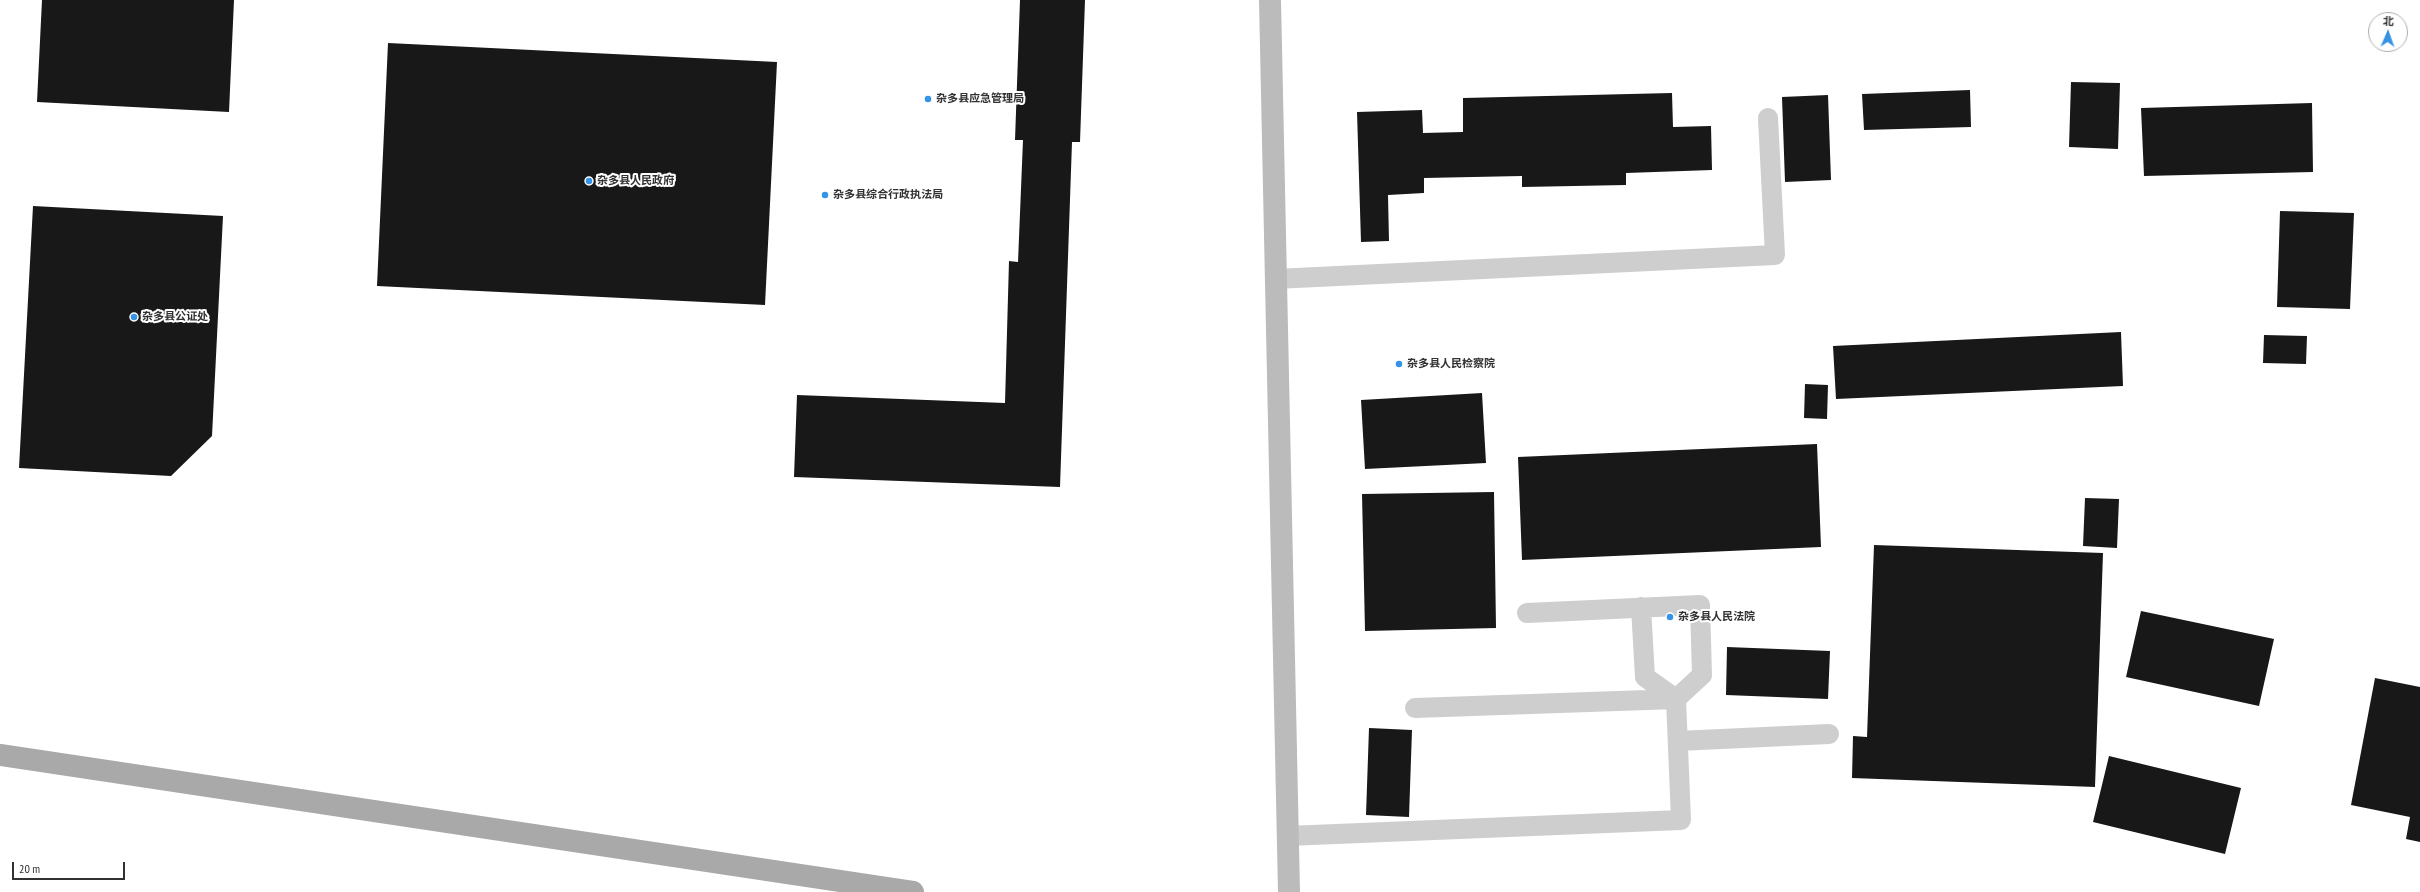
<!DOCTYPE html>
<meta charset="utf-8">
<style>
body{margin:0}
#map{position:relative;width:2420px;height:892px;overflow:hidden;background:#fff;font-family:"PT Sans Narrow","Noto Sans SC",sans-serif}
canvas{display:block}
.north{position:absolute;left:2368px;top:12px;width:40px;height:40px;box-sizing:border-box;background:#fff;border:1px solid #adadad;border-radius:50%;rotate:2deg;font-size:11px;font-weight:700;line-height:16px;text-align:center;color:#313131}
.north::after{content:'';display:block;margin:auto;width:14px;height:18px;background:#3593e6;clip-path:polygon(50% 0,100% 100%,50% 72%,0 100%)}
.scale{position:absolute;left:12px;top:862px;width:113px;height:18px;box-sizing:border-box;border:2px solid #313131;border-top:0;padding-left:5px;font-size:12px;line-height:14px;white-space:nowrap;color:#313131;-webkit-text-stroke:3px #fff;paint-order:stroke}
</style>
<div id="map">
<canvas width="2420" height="892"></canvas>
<div class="north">北</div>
<div class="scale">20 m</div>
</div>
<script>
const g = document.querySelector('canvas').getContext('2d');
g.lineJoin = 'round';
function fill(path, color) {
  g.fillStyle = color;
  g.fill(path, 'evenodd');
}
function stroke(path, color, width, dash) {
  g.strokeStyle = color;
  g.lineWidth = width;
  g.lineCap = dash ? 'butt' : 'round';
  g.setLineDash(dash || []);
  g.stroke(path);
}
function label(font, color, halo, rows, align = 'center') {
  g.font = font + ' "PT Sans Narrow","Noto Sans SC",sans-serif';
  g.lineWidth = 4;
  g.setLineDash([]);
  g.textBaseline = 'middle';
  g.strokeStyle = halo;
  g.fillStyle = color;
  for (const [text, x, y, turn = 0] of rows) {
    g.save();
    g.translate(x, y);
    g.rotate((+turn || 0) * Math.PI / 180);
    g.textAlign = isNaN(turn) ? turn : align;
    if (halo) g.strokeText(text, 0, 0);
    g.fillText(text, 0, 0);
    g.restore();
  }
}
const building = new Path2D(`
 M42,0H234L229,112L37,102Z
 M1020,0H1085L1080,142H1072L1060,487L794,477L797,395L1005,403L1009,261L1018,262L1023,140H1015Z
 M388,43L777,62L765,305L377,286Z
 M2071,82L2120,83L2118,149L2069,147Z
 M1970,90L1971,127L1864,130L1862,94Z
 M1672,93L1673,127L1711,126L1712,170L1626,173V185L1522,187V176L1424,178V193L1388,195L1389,241L1361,242L1357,112L1422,110L1423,133L1463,132V98Z
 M1828,95L1831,180L1785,182L1782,97Z
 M2312,103L2313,172L2144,176L2141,108Z
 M33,206L223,216L212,436L171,476L19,468Z
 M2280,211L2354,213L2350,309L2277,307Z
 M2121,332L2123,386L1836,399L1833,346Z
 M2264,335L2307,336L2306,364L2263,363Z
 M1805,384L1828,385L1827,419L1804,418Z
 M1482,393L1486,463L1365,469L1361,400Z
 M1817,444L1821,547L1522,560L1518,457Z
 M1494,492L1496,628L1365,631L1362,494Z
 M2085,498L2119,499L2117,548L2083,546Z
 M1874,545L2103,553L2095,787L1852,778L1853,736L1867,737Z
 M2141,611L2274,639L2259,706L2126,677Z
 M1727,647L1830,651L1828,699L1726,695Z
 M2375,678L2420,687V842L2406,839L2410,817L2351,805Z
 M1369,728L1412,730L1409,817L1366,815Z
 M2109,756L2241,788L2225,854L2093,822Z`);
const lane = new Path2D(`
 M1275,279L1775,255L1768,118
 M1415,708L1676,699L1645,677L1641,607
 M1678,741L1829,734
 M1287,836L1681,820L1676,699L1702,675L1700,605L1527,613`);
const secondary = new Path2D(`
 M1270,0L1289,892`);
const primary = new Path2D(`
 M0,755L913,892`);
const markers = [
 [928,99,4,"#3593e6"],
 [589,181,4,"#3593e6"],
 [825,195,4,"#3593e6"],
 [134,317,4,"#3593e6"],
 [1399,364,4,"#3593e6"],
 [1670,617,4,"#3593e6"]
];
const poiNames = [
 ["杂多县应急管理局",936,99],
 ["杂多县人民政府",597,181],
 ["杂多县综合行政执法局",833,195],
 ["杂多县公证处",142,317],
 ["杂多县人民检察院",1407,364],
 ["杂多县人民法院",1678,617]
];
fill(building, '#181818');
stroke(lane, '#cecece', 20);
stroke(secondary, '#bbb', 22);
stroke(primary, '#a9a9a9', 22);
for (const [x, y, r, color] of markers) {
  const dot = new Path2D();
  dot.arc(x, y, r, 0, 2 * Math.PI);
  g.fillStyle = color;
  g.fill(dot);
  stroke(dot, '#fff', 1.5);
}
label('bold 11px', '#313131', '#fff', poiNames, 'left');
</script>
